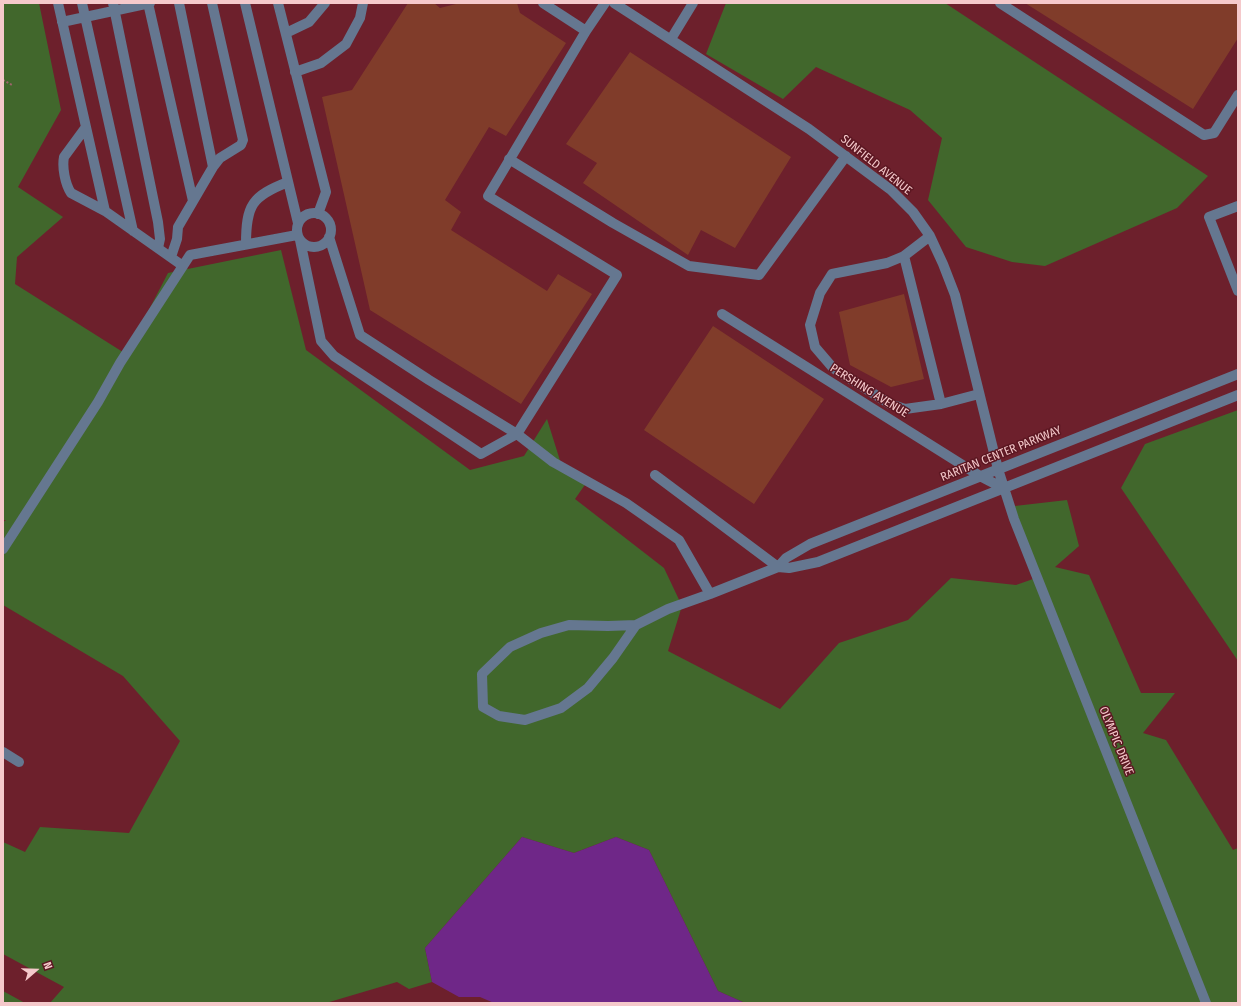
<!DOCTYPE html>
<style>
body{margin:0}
#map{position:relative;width:1241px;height:1006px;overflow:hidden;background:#5c1722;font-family:"Fira Sans Condensed",sans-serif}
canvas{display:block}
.frame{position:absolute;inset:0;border:4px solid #f5c9cb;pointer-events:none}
.north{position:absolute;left:16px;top:950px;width:40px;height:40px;-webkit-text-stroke:3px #5c1722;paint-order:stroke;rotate:70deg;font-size:11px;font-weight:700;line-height:16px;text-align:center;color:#f5c9cb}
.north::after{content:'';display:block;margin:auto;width:14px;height:18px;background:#f5c9cb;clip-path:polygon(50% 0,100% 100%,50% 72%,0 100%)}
</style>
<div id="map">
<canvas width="1241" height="1006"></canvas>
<div class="frame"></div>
<div class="north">N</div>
</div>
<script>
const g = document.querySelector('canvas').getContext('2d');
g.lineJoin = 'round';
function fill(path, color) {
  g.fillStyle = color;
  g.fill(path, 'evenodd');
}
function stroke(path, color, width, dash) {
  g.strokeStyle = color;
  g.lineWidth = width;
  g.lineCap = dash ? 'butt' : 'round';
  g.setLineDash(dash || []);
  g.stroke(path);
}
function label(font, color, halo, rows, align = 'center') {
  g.font = font + ' "Fira Sans Condensed",sans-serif';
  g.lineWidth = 3;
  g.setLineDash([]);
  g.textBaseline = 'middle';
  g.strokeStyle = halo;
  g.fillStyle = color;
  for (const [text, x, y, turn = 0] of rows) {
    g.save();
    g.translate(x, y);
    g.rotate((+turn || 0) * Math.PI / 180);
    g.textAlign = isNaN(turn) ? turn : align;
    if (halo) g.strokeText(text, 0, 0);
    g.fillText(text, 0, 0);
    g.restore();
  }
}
const built = new Path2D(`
 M3,3H1238V1003H3Z`);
const green = new Path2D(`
 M3,3H39L61,110L18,187L63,217L17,257L15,284L126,354L168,273L281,250L306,350L470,470L524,456L547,419L563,470L589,479L575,499L664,568L682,606L668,651L780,709L839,643L908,620L951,578L1016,585L1033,579L1006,507L1067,500L1079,546L1055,567L1089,575L1141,693H1175L1143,733L1166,740L1233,850L1238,848V1003H745L718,991L649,850L616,837L574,853L522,837L425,948L432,982L409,989L397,982L326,1003H50L64,987L3,954V842L25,852L40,827L129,833L180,741L123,676L3,605V522L6,520H3Z
 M726,3H945L1208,176L1177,208L1045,266L1012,262L966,247L928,200L942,138L910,110L816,67L783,99L706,54Z
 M1238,410V661L1121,488L1145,444Z
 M3,991L25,1003H3Z`);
const water = new Path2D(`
 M522,837L574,853L616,837L649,850L718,991L745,1003H494L480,997H459L432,982L425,948Z`);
const building = new Path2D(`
 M408,3H434L440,8L460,3H517L520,13L566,43L506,136L489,127L445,200L461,212L451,230L547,291L558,274L592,294L521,404L370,310L322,97L352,90Z
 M1025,3H1238V38L1193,109Z
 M630,52L791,157L735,248L701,230L688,255L583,183L597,163L566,144Z
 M904,294L924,379L891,387L850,365L839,312Z
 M713,326L824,399L754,504L644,430Z`);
const path = new Path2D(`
 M3,80L12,85`);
const minor = new Path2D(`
 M58,3L105,211L183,266
 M82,3L133,231
 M113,3L158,222L160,239L158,248
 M148,3L193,201
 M179,3L213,167
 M245,3L298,223
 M278,3L326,192L318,214
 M543,3L586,31
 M614,3L809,129L891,190L913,212L930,236L943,264L955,295L998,469L1014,519L1206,1003
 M1000,3L1204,135L1214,133L1238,95
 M62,22L150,3
 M286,33L309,22L325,3
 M671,39L693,3
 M295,72L321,63L346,44L360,18L363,3
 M86,127L64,157C62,167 65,184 71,193L105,211
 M509,159L613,223L689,266L759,275L846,156
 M1238,206L1209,217L1238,291
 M297 230a17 17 0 1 1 34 0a17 17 0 1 1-34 0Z
 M930,236L904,256L887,263L832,274L820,293L810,325L815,347L833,368L890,404L905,409L941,404L979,394
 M329,237L360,335L429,380L517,434L617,275L488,196L586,31L605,3
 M300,240L321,341L334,356L481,454L517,434L553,462L626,503L679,540L710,594
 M246,244C246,205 252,196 288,182
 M904,256L941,404
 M171,257L177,239L178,227L213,167L220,158L241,145L243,140L212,3
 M722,314L980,476L1003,488
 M655,475L778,567
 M3,549L98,402L120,363L190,255L297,235
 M778,567L789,568L818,562L1238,395
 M636,625L613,658L588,688L561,708L525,720L499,716L483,707L482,674L510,647L541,633L569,625L608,626L636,625L668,609L710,594L778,567L786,558L810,544L1238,374
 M3,752L19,762`);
const streetNames = [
 ["SUNFIELD AVENUE",876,165,39],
 ["PERSHING AVENUE",869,391,32],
 ["RARITAN CENTER PARKWAY",1001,454,-22],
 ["OLYMPIC DRIVE",1116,741,68]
];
fill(built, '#6d202c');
fill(green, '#41672c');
fill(water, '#6f2788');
fill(building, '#803c2a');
stroke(path, '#9f656c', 2, [2, 2]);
stroke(minor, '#657790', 10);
label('12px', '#f5c9cb', '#5c1722', streetNames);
</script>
